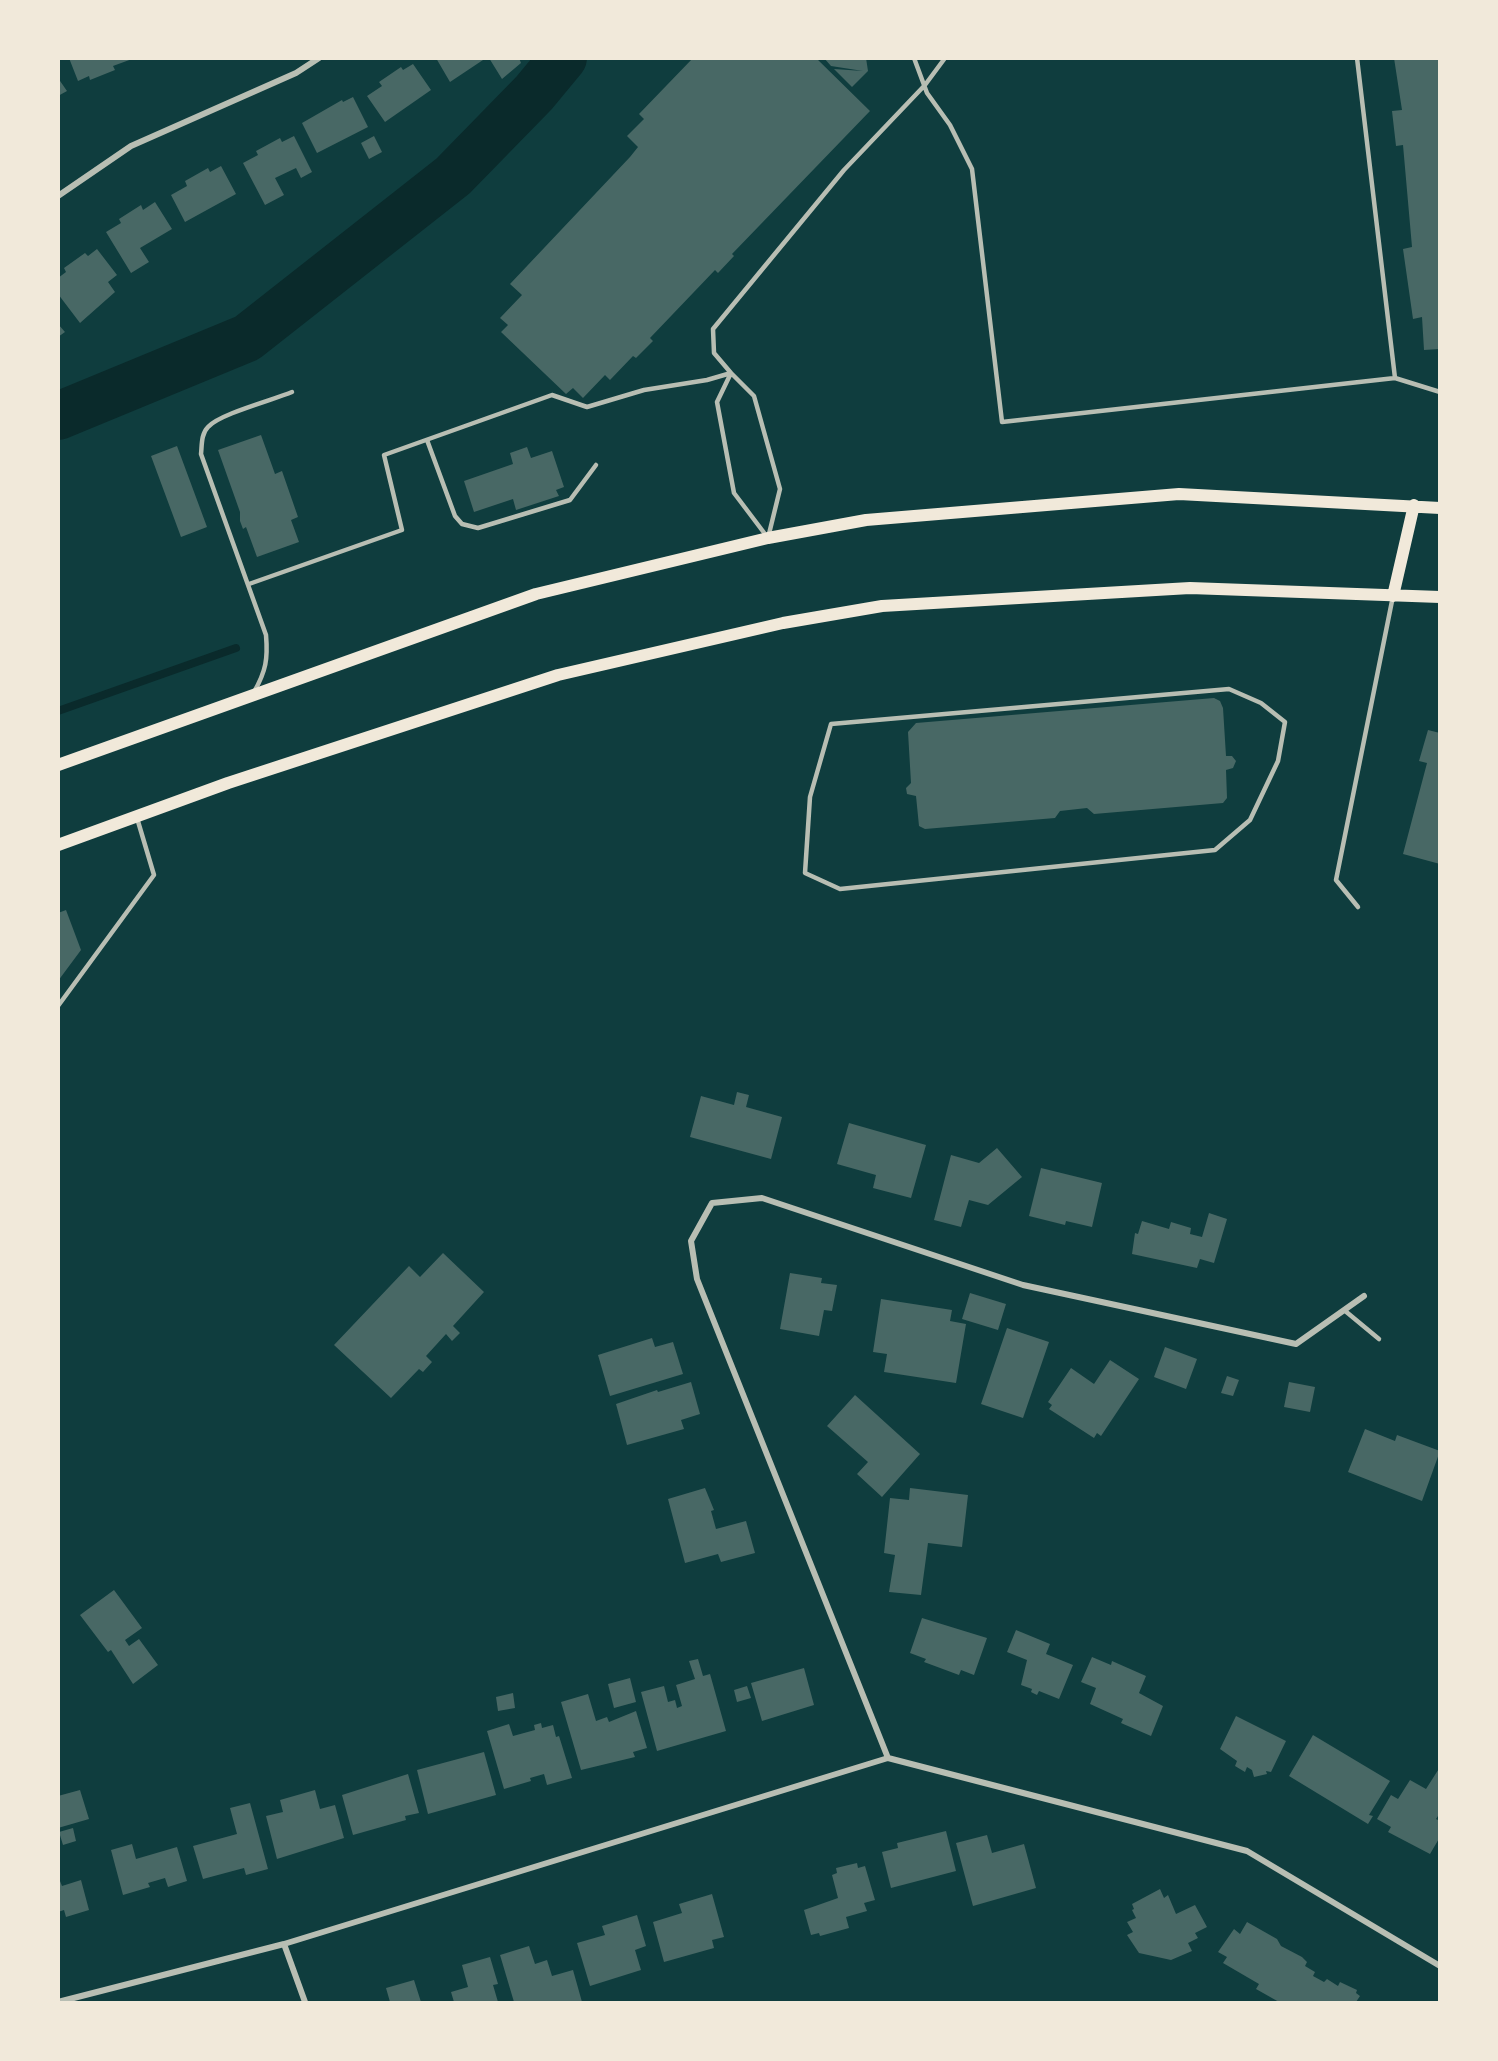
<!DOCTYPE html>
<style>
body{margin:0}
#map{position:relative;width:1498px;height:2061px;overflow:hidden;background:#0f3d3e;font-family:"Golos Text",sans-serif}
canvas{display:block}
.frame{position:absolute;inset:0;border:60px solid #f1e9da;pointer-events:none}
</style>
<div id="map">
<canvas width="1498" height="2061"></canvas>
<div class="frame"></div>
</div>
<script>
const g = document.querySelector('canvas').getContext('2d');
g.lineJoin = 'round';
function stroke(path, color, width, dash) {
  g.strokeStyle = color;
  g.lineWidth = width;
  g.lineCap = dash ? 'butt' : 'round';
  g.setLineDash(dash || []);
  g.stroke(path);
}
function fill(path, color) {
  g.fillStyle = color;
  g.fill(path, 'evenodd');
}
const stream = new Path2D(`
 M58,711L236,648`);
const river = new Path2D(`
 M58,416L247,338L453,176L534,93L563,58`);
const building = new Path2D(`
 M69,58H132V59L113,66L115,70L90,80L89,76L78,81Z
 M436,58H486L450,82Z
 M489,58H519L521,63L502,79Z
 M693,58H816L870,111L732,254L734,256L718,273L715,270L650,338L653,341L636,358L633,356L610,380L605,375L583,398L573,388L566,394L501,332L508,325L500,318L522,295L510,284L630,157L638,147L627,136L644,119L639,114Z
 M824,58H866L868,71L852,87L834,69L863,71L831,66Z
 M1394,58H1440V349L1424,350L1422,317L1413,319L1403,249L1412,247L1403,145L1396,146L1392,111L1402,110Z
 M413,64L431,90L385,122L367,96L382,86L379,82L401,67L403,70Z
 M58,78L67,91L58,96Z
 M353,97L368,127L317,153L302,123L342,100L343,102Z
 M294,136L312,172L301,178L296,168L275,178L284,195L265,205L243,163L258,155L256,151L280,138L282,142Z
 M374,136L382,152L369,159L361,143Z
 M221,166L236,194L185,222L171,195L187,186L185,181L208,168L210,172Z
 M155,202L172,229L140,248L149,262L131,273L106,232L121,223L119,219L141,205L143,210Z
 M97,249L117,275L108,282L115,292L80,323L58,294V278L66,272L64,268L85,253L88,256Z
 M58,324L65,332L58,337Z
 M261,435L275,474L282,471L298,517L291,520L299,542L257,557L246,527L243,529L240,521V512L218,450Z
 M177,446L207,527L181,537L151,456Z
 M527,447L531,458L552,451L564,487L556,490L559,496L516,510L513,499L474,512L464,481L513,464L510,453Z
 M1214,698L1220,701L1223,708L1226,756H1232L1236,761L1233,768L1226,770L1227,798L1223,803L1094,814L1087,808L1060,811L1055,818L925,829L919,826L916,796L907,794L906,788L911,783L908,732L916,723Z
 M1428,730L1440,733V864L1403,854L1427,763L1419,761Z
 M66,910L81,950L58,981V913Z
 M737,1092L749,1095L746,1107L782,1117L771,1159L690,1137L701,1096L734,1105Z
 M849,1123L926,1145L911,1198L873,1188L876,1175L837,1164Z
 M997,1148L1022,1177L988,1205L969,1200L961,1227L934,1220L951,1155L979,1163Z
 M1041,1168L1102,1183L1092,1227L1066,1221L1065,1225L1029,1216Z
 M1209,1213L1227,1219L1214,1263L1200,1259L1197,1268L1132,1254L1135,1233L1138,1234L1142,1221L1169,1229L1171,1222L1191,1228L1190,1234L1202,1237Z
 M443,1253L484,1292L453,1326L460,1333L452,1341L446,1334L426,1356L432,1362L423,1372L419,1369L391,1398L334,1345L409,1266L420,1277Z
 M790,1273L822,1278L821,1283L837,1285L832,1311L824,1310L819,1336L780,1329Z
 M970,1293L1006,1304L998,1330L962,1319Z
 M881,1299L952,1310L950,1321L966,1324L956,1383L884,1372L887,1354L873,1352Z
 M1007,1328L1049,1342L1023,1418L981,1404Z
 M652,1338L655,1347L673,1342L683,1374L610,1396L598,1355Z
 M1165,1347L1197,1359L1186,1389L1154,1377Z
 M1110,1360L1139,1379L1101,1436L1097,1433L1094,1438L1049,1409L1052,1405L1048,1402L1071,1368L1094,1384Z
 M1227,1376L1239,1380L1233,1396L1221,1393Z
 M691,1382L700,1414L681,1420L684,1429L627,1445L616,1404L657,1390L658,1392Z
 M1289,1382L1315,1387L1310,1412L1284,1407Z
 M855,1395L920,1454L882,1497L857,1474L868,1462L827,1426Z
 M1365,1429L1395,1441L1397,1435L1440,1451L1422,1501L1348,1472Z
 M705,1488L714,1510L711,1511L716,1529L746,1521L755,1553L721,1562L718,1554L685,1563L668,1499Z
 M910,1488L968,1495L962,1547L928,1543L921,1595L889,1592L895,1555L884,1553L890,1498L909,1500Z
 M114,1590L142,1628L125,1640L129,1646L139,1639L158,1665L133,1684L111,1650L108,1652L80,1615Z
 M922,1618L987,1638L974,1675L961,1670L959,1675L924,1662L926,1659L910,1653Z
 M1016,1630L1050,1644L1046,1654L1073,1665L1059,1699L1039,1691L1037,1695L1031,1692L1032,1689L1021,1685L1027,1660L1007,1652Z
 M1092,1657L1111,1665L1112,1661L1146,1676L1139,1693L1163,1706L1151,1736L1121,1723L1123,1719L1090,1704L1096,1688L1081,1682Z
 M698,1659L703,1676L710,1674L726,1731L657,1751L641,1692L664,1686L668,1702L675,1700L677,1708L682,1706L676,1685L695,1679L689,1661Z
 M804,1668L814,1705L762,1721L751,1683Z
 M630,1678L636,1702L614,1708L608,1684Z
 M747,1686L751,1698L737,1702L734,1690Z
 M513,1693L515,1708L498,1711L496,1697Z
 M588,1694L596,1721L607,1717L609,1722L636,1711L647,1748L633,1752L635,1757L581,1770L561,1702Z
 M1236,1716L1286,1741L1271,1772L1266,1771L1267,1774L1254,1777L1252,1770L1247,1767L1245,1772L1235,1766L1237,1761L1220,1749Z
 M541,1723L542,1728L553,1725L556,1737L559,1736L572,1778L547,1785L544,1774L530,1778L531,1781L504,1789L487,1731L509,1724L513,1736L535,1730L534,1725Z
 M1313,1735L1390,1781L1369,1815L1373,1816L1368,1824L1289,1776Z
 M484,1752L496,1795L428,1814L417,1770Z
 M1440,1767V1813L1436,1819L1440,1821V1837L1430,1854L1388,1832L1391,1827L1377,1819L1391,1795L1398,1799L1410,1780L1426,1789Z
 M408,1774L419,1813L405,1816L406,1820L353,1835L342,1795Z
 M80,1790L89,1819L58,1828V1796Z
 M315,1790L320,1809L335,1805L344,1838L277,1859L266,1816L283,1812L280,1800Z
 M250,1803L268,1869L246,1875L244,1868L203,1879L193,1846L237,1834L230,1808Z
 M73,1828L76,1841L63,1845L59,1832Z
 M946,1831L956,1871L891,1888L882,1852L898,1848L897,1843Z
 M987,1835L992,1853L1024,1844L1036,1888L973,1906L956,1843Z
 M132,1844L136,1859L177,1847L187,1881L168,1887L165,1878L148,1883L150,1887L123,1895L111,1850Z
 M857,1863L858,1868L865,1866L875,1900L864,1903L867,1911L846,1917L849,1928L820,1936L819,1933L811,1935L804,1910L838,1898L832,1875L837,1873L836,1868Z
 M58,1876L62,1886L81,1880L89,1910L66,1917L64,1910L58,1912Z
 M1160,1889L1164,1898L1168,1895L1176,1914L1195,1905L1207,1927L1195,1933L1198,1938L1188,1943L1192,1951L1171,1960L1139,1953L1127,1935L1133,1932L1127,1922L1136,1918L1132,1910L1134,1909L1132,1904Z
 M712,1894L724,1937L712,1940L714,1948L664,1962L653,1922L682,1913L679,1904Z
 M637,1915L646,1946L635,1950L641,1970L590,1986L577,1943L605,1935L602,1926Z
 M1247,1922L1277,1939L1281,1946L1302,1957L1307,1962L1305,1966L1315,1972L1313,1976L1324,1982L1327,1979L1338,1986L1340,1982L1357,1990L1356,1993L1360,1996L1356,2002H1279L1256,1989L1259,1984L1223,1963L1227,1957L1218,1952L1234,1929L1240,1934Z
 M529,1946L535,1964L547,1960L552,1976L573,1970L582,2002H514L500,1955Z
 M490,1957L498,1984L493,1985L498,2002H454L451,1992L468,1987L462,1965Z
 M414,1980L421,2002H390L386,1988Z`);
const service = new Path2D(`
 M914,58L927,93L950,125L972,169L1002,422L1395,378L1357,58
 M731,373L754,396L780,489L768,538L734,493L717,402Z
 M1395,378L1440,392
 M427,440L455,516L462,524L478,528L570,500L596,465
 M249,584L402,530L384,455L552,395L587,407L644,390L707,380L731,373L714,353L713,329L844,170L925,85L945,58
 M1229,689L1261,703L1285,722L1278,761L1250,820L1215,850L840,889L805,873L810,797L831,724Z
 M254,692C266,671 268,659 266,635L201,454C202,445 201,434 208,427C219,414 273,400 292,392
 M1358,907L1336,880L1393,596
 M58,1006L154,875L137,818
 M1344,1310L1379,1339`);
const minor = new Path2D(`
 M58,196L131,146L296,73L319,58
 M888,1758L697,1279L691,1241L712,1203L762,1198L1023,1285L1296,1344L1364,1296
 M284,1944L305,2002
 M58,2002L284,1944L888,1758L1247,1851L1440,1966`);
const secondary = new Path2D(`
 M1393,596L1414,505
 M58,765L536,594L768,538L866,520L1179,494L1440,508
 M58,845L228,783L558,675L783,623L882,606L1190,588L1440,597`);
stroke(stream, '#0a2a2b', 8);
stroke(river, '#0a2a2b', 48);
fill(building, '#486865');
stroke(service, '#b8beb3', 4.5);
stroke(minor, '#b8beb3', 6);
stroke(secondary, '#f1e9da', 12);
</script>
